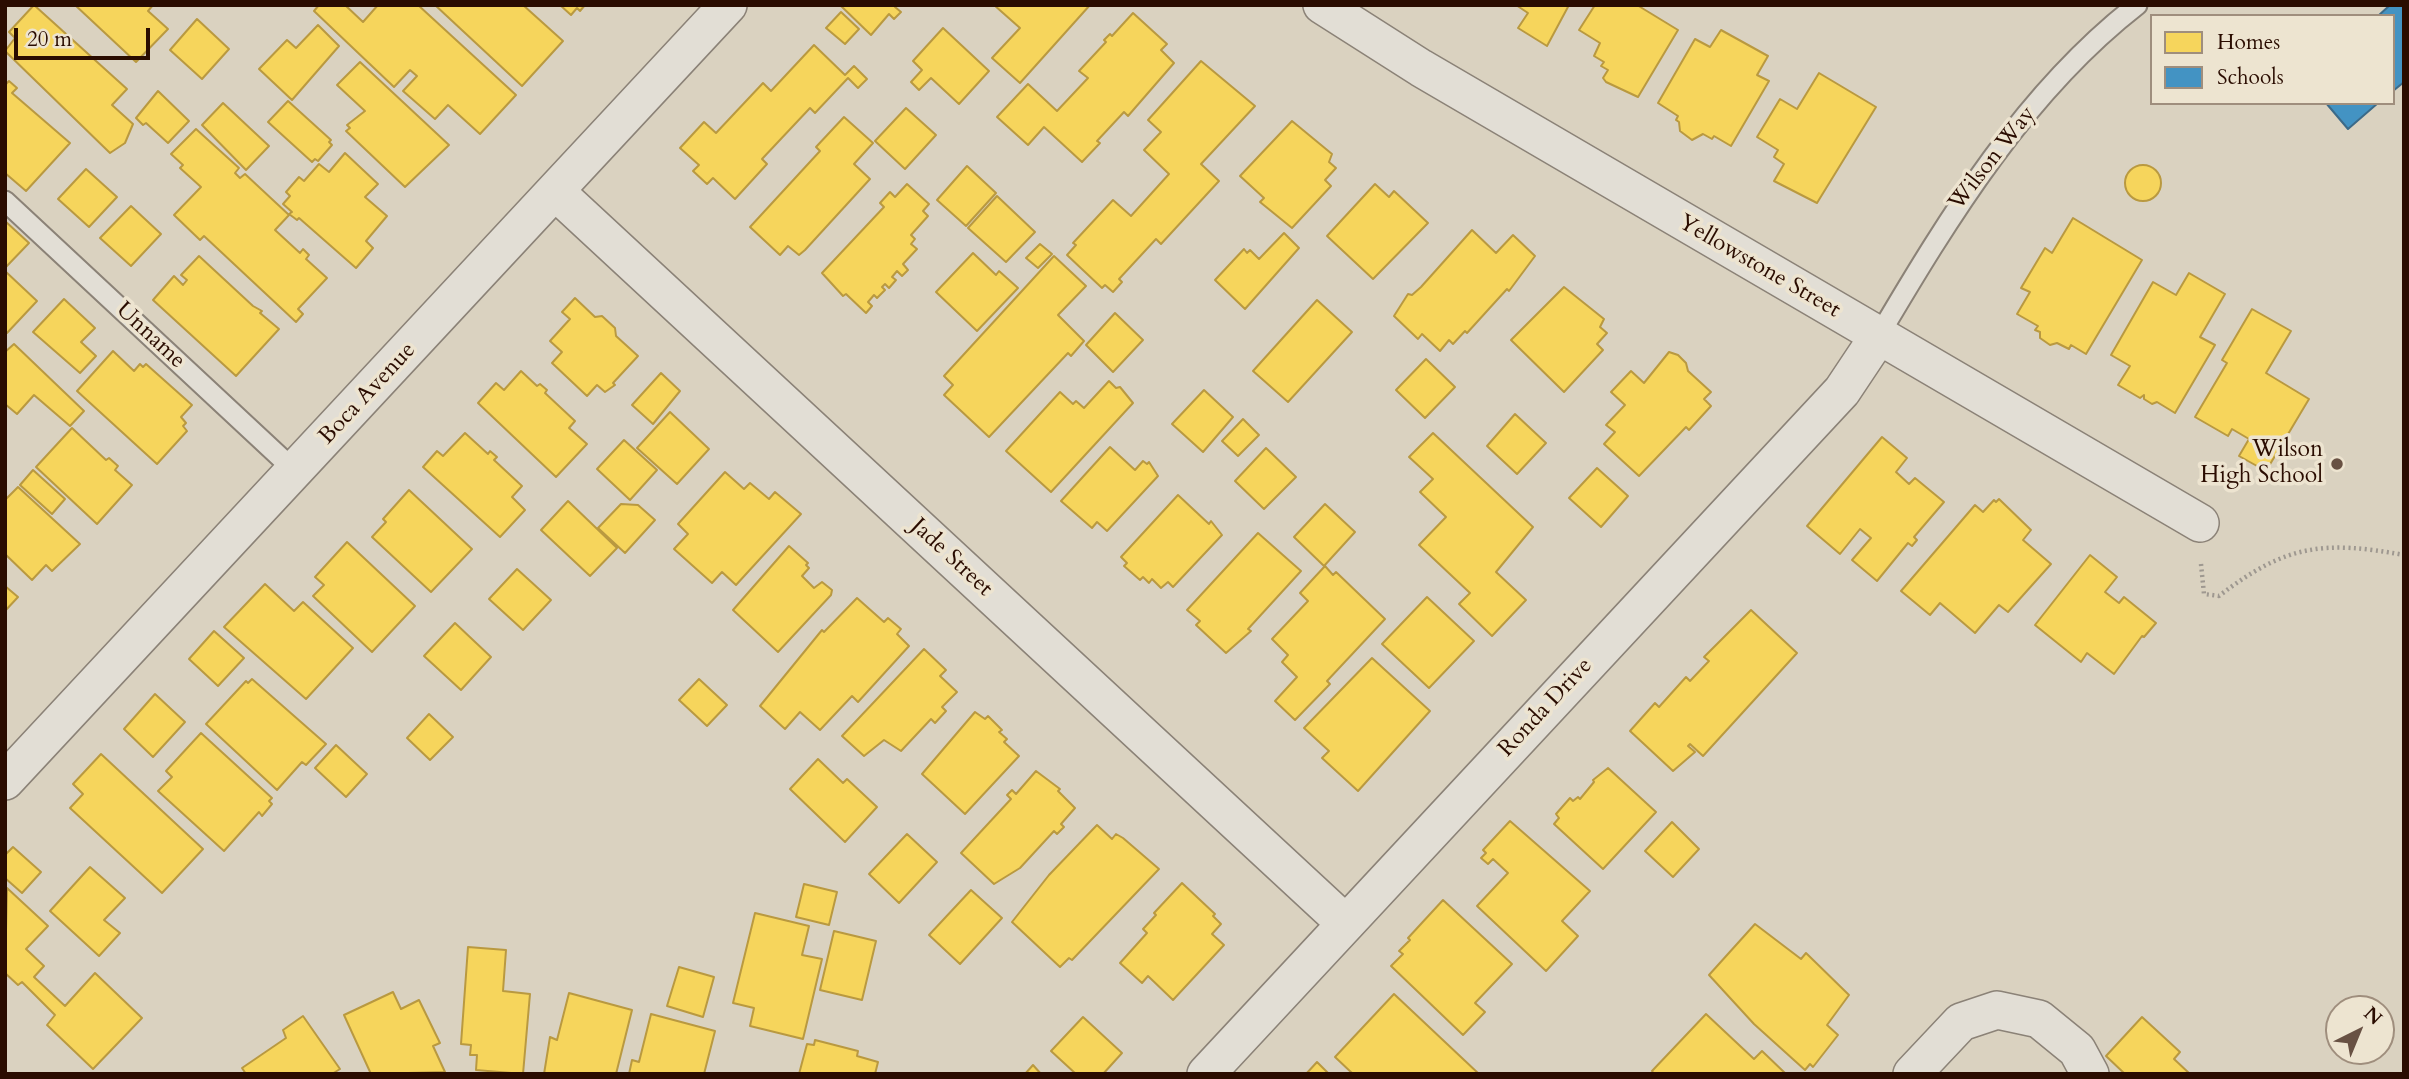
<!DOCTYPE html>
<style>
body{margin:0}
#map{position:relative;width:2409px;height:1079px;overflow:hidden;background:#dad2c0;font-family:Cardo,serif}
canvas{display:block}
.frame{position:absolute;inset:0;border:7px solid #2a0c00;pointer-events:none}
.legend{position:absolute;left:2150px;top:14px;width:245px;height:91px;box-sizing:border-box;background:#ede4d0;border:2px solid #9f8e7d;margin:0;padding:9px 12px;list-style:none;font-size:21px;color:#2a0c00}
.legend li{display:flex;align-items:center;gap:14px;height:35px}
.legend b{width:35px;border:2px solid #9f8e7d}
.north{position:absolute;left:2325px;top:995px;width:70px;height:70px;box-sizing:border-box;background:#ede4d0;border:2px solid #9f8e7d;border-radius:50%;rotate:43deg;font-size:19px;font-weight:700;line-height:28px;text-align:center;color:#2a0c00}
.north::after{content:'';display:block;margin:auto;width:24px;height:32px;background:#685143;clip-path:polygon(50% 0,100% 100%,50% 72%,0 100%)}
.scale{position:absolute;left:14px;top:28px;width:136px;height:32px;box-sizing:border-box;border:4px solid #2a0c00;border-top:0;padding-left:9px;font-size:21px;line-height:24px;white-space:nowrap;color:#2a0c00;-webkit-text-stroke:5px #ede4d0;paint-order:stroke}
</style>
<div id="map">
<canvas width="2409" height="1079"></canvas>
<div class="frame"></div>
<ul class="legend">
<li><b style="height:19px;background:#f6d55c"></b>Homes</li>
<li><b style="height:19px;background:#4393c3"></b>Schools</li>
</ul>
<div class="north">N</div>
<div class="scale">20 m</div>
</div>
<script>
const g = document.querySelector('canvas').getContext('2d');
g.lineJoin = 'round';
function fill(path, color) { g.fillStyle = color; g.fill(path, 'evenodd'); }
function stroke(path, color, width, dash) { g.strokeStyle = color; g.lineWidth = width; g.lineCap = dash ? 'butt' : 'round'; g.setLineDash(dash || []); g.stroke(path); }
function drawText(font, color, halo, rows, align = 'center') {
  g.font = font + ' Cardo,serif'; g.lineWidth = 7; g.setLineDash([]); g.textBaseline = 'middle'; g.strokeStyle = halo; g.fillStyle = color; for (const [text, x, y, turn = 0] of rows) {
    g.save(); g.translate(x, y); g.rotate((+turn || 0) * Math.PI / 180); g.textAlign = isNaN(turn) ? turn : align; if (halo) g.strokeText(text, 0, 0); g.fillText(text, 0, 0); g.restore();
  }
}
const homes = new Path2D(`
 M34,5l93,84 -15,16 21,19 -8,19 -15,10 -105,-102 10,-13 -6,-6z
 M75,5h78l-5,6 20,18 -32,33z
 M319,5h26l18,17 15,-17h40l98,90 -36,39 -32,-29 -13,14 -32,-28 14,-15 -7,-6 -16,17 -80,-76z
 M435,5h88l40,36 -41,45z
 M560,5h25l-5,6 -3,-3 -6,7z
 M840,5h57l-2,2 6,5 -7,7 -5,-5 -18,21z
 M994,5h96l-70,78 -28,-25 28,-30z
 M1516,5h53l-22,41 -29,-18 10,-15z
 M1595,5h42l41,25 -40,67 -32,-15 -3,-4 5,-8 -7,-4 3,-4 -10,-6 6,-13 -21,-13z
 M841,12l18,17 -14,15 -19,-16z
 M1133,13l34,31 -6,6 13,13 -46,53 -4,-4 -27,29 3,2 -18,19 -38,-35 -16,18 -31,-28 31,-33 29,27 31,-33 -9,-7 27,-29 -2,-2 6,-6 2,2z
 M197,19l32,30 -27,30 -32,-29z
 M318,25l21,21 -47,54 -33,-31 28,-29 9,8z
 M943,28l46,43 -30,33 -28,-26 -12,12 -8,-8 11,-12 -9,-9z
 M1721,30l47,26 -11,19 12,6 -38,65 -17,-10 -2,3 -9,-5 -11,6 -12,-9 -1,-9 -3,-2 2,-4 -20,-13 37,-64 15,8z
 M814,45l31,30 9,-9 13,13 -9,9 -10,-10 -33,35 -5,-5 -48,51 5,5 -32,35 -22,-21 -6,6 -14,-13 6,-6 -19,-17 24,-26 12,11 47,-50 8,8z
 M1201,61l54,45 -54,58 18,17 -58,63 -5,-5 -37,40 3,3 -9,10 -8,-7 -3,3 -35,-33 9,-10 -3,-2 40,-43 18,16 38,-42 -25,-24 17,-18 -13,-12z
 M360,62l89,83 -44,42 -59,-56 4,-3 -3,-3 18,-14 -28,-26z
 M1819,73l57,34 -59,96 -43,-22 10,-17 -10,-7 4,-7 -21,-13 23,-38 17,10z
 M9,81l8,7 -5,5 58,50 -44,48 -21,-18v-88z
 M158,91l31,30 -21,22 -22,-20 -3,2 -7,-7z
 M288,101l43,39 -2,2 3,3 -14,16 -3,-2 -3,3 -44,-40z
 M223,103l46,43 -23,24 -44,-45z
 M906,108l30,27 -31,34 -30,-28z
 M844,117l29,26 -19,21 16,15 -65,71 -6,5 -11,-9 -8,9 -30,-28 70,-76 -4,-4z
 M1292,121l40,33 -3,8 7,6 -11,12 6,6 -39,42 -32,-26 4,-4 -24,-22z
 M196,129l43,39 -4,5 5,5 5,-4 44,41 -14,15 25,23 3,-4 6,6 -3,4 21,19 -29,31 5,5 -7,8 -92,-86 -4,4 -26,-25 27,-28 -21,-19 3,-3 -12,-11z
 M345,153l33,31 -13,13 22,19 -21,25 7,7 -17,20 -57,-50 -2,2 -8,-6 3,-2 -9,-8 7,-8 -4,-4 13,-15 5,4 15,-17 10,8z
 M2125 183a18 18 0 1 1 36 0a18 18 0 1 1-36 0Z
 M967,166l29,27 -30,33 -29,-26z
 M86,169l31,28 -28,30 -31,-28z
 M907,184l22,20 -6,7 5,5 -17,19 4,4 -4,5 6,5 -14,15 5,6 -6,6 -5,-5 -5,6 4,3 -7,8 -4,-4 -3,3 3,3 -8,8 -3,-3 -6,7 4,4 -6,7 -20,-19 -3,2 -21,-23 62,-66 -4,-4 10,-11 5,5z
 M1375,184l14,13 5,-6 34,32 -55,56 -46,-43z
 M997,196l38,36 -29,30 -38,-34z
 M131,206l30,28 -30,32 -31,-28z
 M2073,218l69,42 -56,94 -15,-9 -2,4 -12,-6 -7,2 -10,-7v-6l-5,-2 3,-4 -21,-12 13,-22 -9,-4 24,-40 7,5z
 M5,221l24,22 -24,25z
 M1472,230l24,23 17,-18 22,21 -26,35 -2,-2 -40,44 -2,-2 -12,13 -4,-4 -9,11 -18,-17 -4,5 -24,-23 14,-22 4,1 9,-8z
 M1284,233l15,15 -54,61 -30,-29 29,-31 3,4 3,-3 9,9z
 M1040,244l12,10 -14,14 -12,-10z
 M973,253l23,22 3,-4 19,17 -41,43 -41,-39z
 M199,256l54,50 9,5 -2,2 19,16 -43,47 -83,-76 21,-24 9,9 4,-5 -6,-5z
 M1054,256l32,30 -28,29 26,26 -13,15 -3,-3 -79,84 -45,-42 9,-10 -9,-9z
 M5,271l32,30 -30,32 -2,-1z
 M2189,273l36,21 -25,43 15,8 -40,68 -18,-11 -5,2 -8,-5v-4l-4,3 -22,-13 12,-19 -19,-11 42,-73 23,13z
 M1564,287l40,32 -4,8 7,6 -10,11 6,6 -39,42 -53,-52z
 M575,298l20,19 7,-1 13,12 1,8 22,20 -25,27 2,2 -10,7 -8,-7 -10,11 -35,-33 10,-11 -12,-11 20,-22 -8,-7z
 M64,299l31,29 -14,14 15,14 -16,17 -47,-41z
 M1317,300l35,32 -64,70 -35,-31z
 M2252,309l39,22 -25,42 43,26 -43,72 -27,-15 10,-17 -17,-10 -4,7 -33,-19 32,-54 -5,-3z
 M1115,313l28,27 -30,32 -27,-27z
 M14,344l70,67 -14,15 -36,-31 -17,19 -12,-10v-52z
 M113,351l21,20 6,-7 3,3 3,-3 46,41 -11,12 5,6 -3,3 4,5 -30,33 -80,-73z
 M1669,352l9,3 8,8 2,8 23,21 -7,7 7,7 -22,24 -3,-3 -47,49 -35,-32 11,-12 -9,-7 19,-20 -14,-13 20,-21 13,12z
 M1426,359l29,28 -30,31 -29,-28z
 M521,371l16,15 3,-2 7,6 -2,3 30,28 -6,7 18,16 -31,33 -78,-74 18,-20 8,7z
 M661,373l19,18 -27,33 -21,-19z
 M1109,381l7,7 4,-1 13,16 -82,89 -45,-41 54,-59 13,12 3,-3 8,7z
 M1204,390l29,27 -30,35 -31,-28z
 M670,412l39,37 -32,35 -40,-36z
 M1515,414l31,29 -29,31 -30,-28z
 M1243,419l16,16 -21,21 -16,-15z
 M72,428l34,32 3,-2 9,8 -3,4 17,15 -35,39 -61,-57z
 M465,433l23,21 2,-3 7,6 -3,3 28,26 -10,11 13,13 -25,27 -77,-70 14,-16 6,5z
 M1433,433l100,94 -37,45 30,28 -34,36 -33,-32 11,-11 -51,-48 27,-28 -26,-25 13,-13 -24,-22z
 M1882,437l25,21 -11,14 13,12 6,-6 29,24 -30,35 3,3 -5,6 -4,-3 -31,38 -25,-21 19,-22 -11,-9 -20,25 -33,-28z
 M624,440l33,30 -27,30 -33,-31z
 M1110,447l25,23 8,-9 4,3 2,-2 9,14 -51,55 -10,-9 -5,6 -31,-27z
 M1266,448l30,29 -32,32 -29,-28z
 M1597,468l31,28 -27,31 -32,-29z
 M33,470l32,29 -13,15 -32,-29z
 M725,472l19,17 6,-6 19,16 6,-7 26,22 -65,71 -14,-13 -10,11 -38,-34 14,-15 -10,-10z
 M18,487l62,57 -28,27 -6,-6 -14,15 -27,-26v-54z
 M409,490l63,59 -41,43 -59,-55 14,-15 -3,-3z
 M1178,495l31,29 2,-3 11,14 -49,52 -5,-5 -7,6 -9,-9 -3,4 -6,-6 -3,3 -16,-14 3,-3 -6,-6z
 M1999,499l32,31 -8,10 28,24 -43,48 -9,-7 -24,28 -35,-30 -10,12 -29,-24 74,-86 8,7 11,-12 2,2z
 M568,501l49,47 -27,28 -49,-46z
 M621,504l17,1 17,15 -30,33 -27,-25z
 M1325,504l30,28 -31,34 -30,-29z
 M1258,533l43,38 -53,58 3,2 -25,22 -30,-28 4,-4 -13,-11z
 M347,542l68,64 -43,46 -59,-56 11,-11 -9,-8z
 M789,546l19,17 -2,2 3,3 -7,8 12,12 8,-6 10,8 -1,5 -53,57 -45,-42z
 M2090,555l27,22 -12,15 14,11 5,-6 32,26 -12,14 -2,-1 -28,38 -27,-21 -6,9 -46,-37z
 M1325,566l8,9 3,-3 49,47 -58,62 3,3 -35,36 -20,-19 22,-24 -15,-15 6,-7 -16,-16 36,-38 -8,-8z
 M517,569l34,31 -28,30 -34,-31z
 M265,584l29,27 9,-9 50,46 -47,51 -82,-72z
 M5,586l13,11 -13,14z
 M1427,597l47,44 -45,47 -47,-44z
 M857,598l27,24 4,-4 13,11 -4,5 12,12 -51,56 -6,-6 -32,34 -20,-18 -15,17 -25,-23 62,-76 2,2z
 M1751,610l46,43 -94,103 -13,-12 -2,2 7,6 -22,19 -43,-40 25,-28 4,4 27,-30 4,4 19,-20 -5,-4z
 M455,623l36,34 -30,33 -37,-34z
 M214,631l30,27 -26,28 -29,-27z
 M924,649l22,21 -6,6 17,16 -15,15 4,4 -11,12 -4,-4 -30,32 -17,-11 -20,16 -22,-20z
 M1372,658l58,53 -72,80 -36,-33 7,-7 -25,-23z
 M252,679l74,65 -20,21 -4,-3 -25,28 -71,-66 40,-43 2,2z
 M699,679l28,26 -20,21 -28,-26z
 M155,694l30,28 -32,35 -29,-28z
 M975,712l10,7 3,-3 14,14 -3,2 8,7 -3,3 15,14 -54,58 -43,-40z
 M429,714l24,23 -23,23 -23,-22z
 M201,733l71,65 -3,3 3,3 -10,12 -3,-4 -35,39 -66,-60 14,-14 -6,-6z
 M336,745l31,29 -21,23 -31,-29z
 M101,754l102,95 -41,44 -92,-85 13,-14 -10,-10z
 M818,759l25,24 4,-4 30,28 -32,35 -55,-53z
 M1608,768l48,44 -53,57 -49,-45 5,-6 -3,-4 14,-16 3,3 5,-4 2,2 14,-17 -1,-2z
 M1036,771l24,18 -2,2 17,17 -14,16 3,3 -7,7 -3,-3 -34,37 -26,16 -33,-31 50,-54 -4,-4 5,-5 4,4z
 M1510,821l80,70 -28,30 16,15 -32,35 -69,-65 31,-33 -15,-14 -5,5 -7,-6 5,-5 -3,-3z
 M1672,822l27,27 -26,28 -28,-26z
 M1097,825l15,14 4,-5 7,4 36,31 -87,91 -3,-2 -9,9 -48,-45 37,-47z
 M907,834l30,28 -38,41 -30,-29z
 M13,847l28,25 -19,21 -17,-15v-23z
 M90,867l35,31 -21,22 16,13 -21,23 -49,-45z
 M1182,883l33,31 -2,2 8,8 -9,10 12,11 -51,55 -25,-24 -6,7 -22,-20 27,-30 -4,-4 13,-14 -2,-2z
 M804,884l33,8 -8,33 -33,-8z
 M7,888l41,38 -22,23 18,17 -10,11 31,29 30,-33 47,45 -49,51 -46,-44 8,-10 -33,-33 -4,3 -13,-12z
 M971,890l31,28 -42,46 -31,-29z
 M1443,900l69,64 -37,39 10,9 -22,23 -72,-69 12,-12 -4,-3 11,-11 -2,-2z
 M755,913l54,13 -7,29 20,4 -19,80 -53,-13 4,-18 -21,-5z
 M1755,924l46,35 5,-6 43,42 -22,30 11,10 -25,32 -3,-3 -5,6 -51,-46 -45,-49z
 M834,931l42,10 -14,59 -42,-10z
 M468,947l38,3 -3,41 27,3 -7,80 -47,-4 1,-15h-7l1,-10 -10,-1z
 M679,967l35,10 -11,40 -36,-11z
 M393,992l8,17 18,-9 21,43 -7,3 12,26 -74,2 -27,-59z
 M569,993l63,17 -16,64h-72l6,-37 7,3z
 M1394,994l85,80h-126l-18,-17z
 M651,1014l64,17 -11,43h-75l3,-14 7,2z
 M1706,1014l48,45 8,-8 24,23h-132l-2,-3z
 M303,1016l37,53 -8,5h-86l-4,-6 44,-30 -3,-8z
 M1083,1017l39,36 -19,21h-27l-25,-23z
 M2142,1017l38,35 -6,7 16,15h-65l-19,-18z
 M815,1040l43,11 -1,5 21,6 -3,12h-76l8,-30 7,1z
 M1317,1062l12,12h-23z
 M1033,1065l8,9h-16z`);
fill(homes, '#f6d55c');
stroke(homes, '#b99940', 2);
const schools = new Path2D(`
 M2390,5h14v77l-11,9v-75h-15z
 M2326,103h52l-30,26z`);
fill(schools, '#4393c3');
stroke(schools, '#3c6a88', 2);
const service = new Path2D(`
 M5,201l290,270
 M1878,337c71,-120 147,-245 259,-332`);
const minor = new Path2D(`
 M1322,5l99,63 779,455
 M556,192l789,731
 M5,781l723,-776
 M1206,1074l636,-683 36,-54
 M1912,1074l49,-52 36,-12 42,9 38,31 13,24`);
stroke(service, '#8b8277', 23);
stroke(minor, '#8b8277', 40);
stroke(new Path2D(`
 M2201,564l3,30 15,2c66,-51 104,-56 185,-41`), '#9e9890', 4.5, [2, 3.5]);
stroke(service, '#e2ded5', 19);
stroke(minor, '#e2ded5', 37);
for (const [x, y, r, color] of [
 [2337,464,7,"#685143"]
]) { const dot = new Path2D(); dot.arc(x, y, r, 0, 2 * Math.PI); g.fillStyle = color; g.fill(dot); stroke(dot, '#ede4d0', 2.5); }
drawText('23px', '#2a0c00', '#ede4d0', [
 ["Wilson Way",1993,159,-52],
 ["Yellowstone Street",1759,267,30],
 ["Unname",150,336,43],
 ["Boca Avenue",368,394,-47],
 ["Jade Street",951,558,43],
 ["Ronda Drive",1546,708,-47]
]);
drawText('23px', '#2a0c00', '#ede4d0', [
 ["Wilson",2323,451],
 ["High School",2323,477]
], 'right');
</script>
